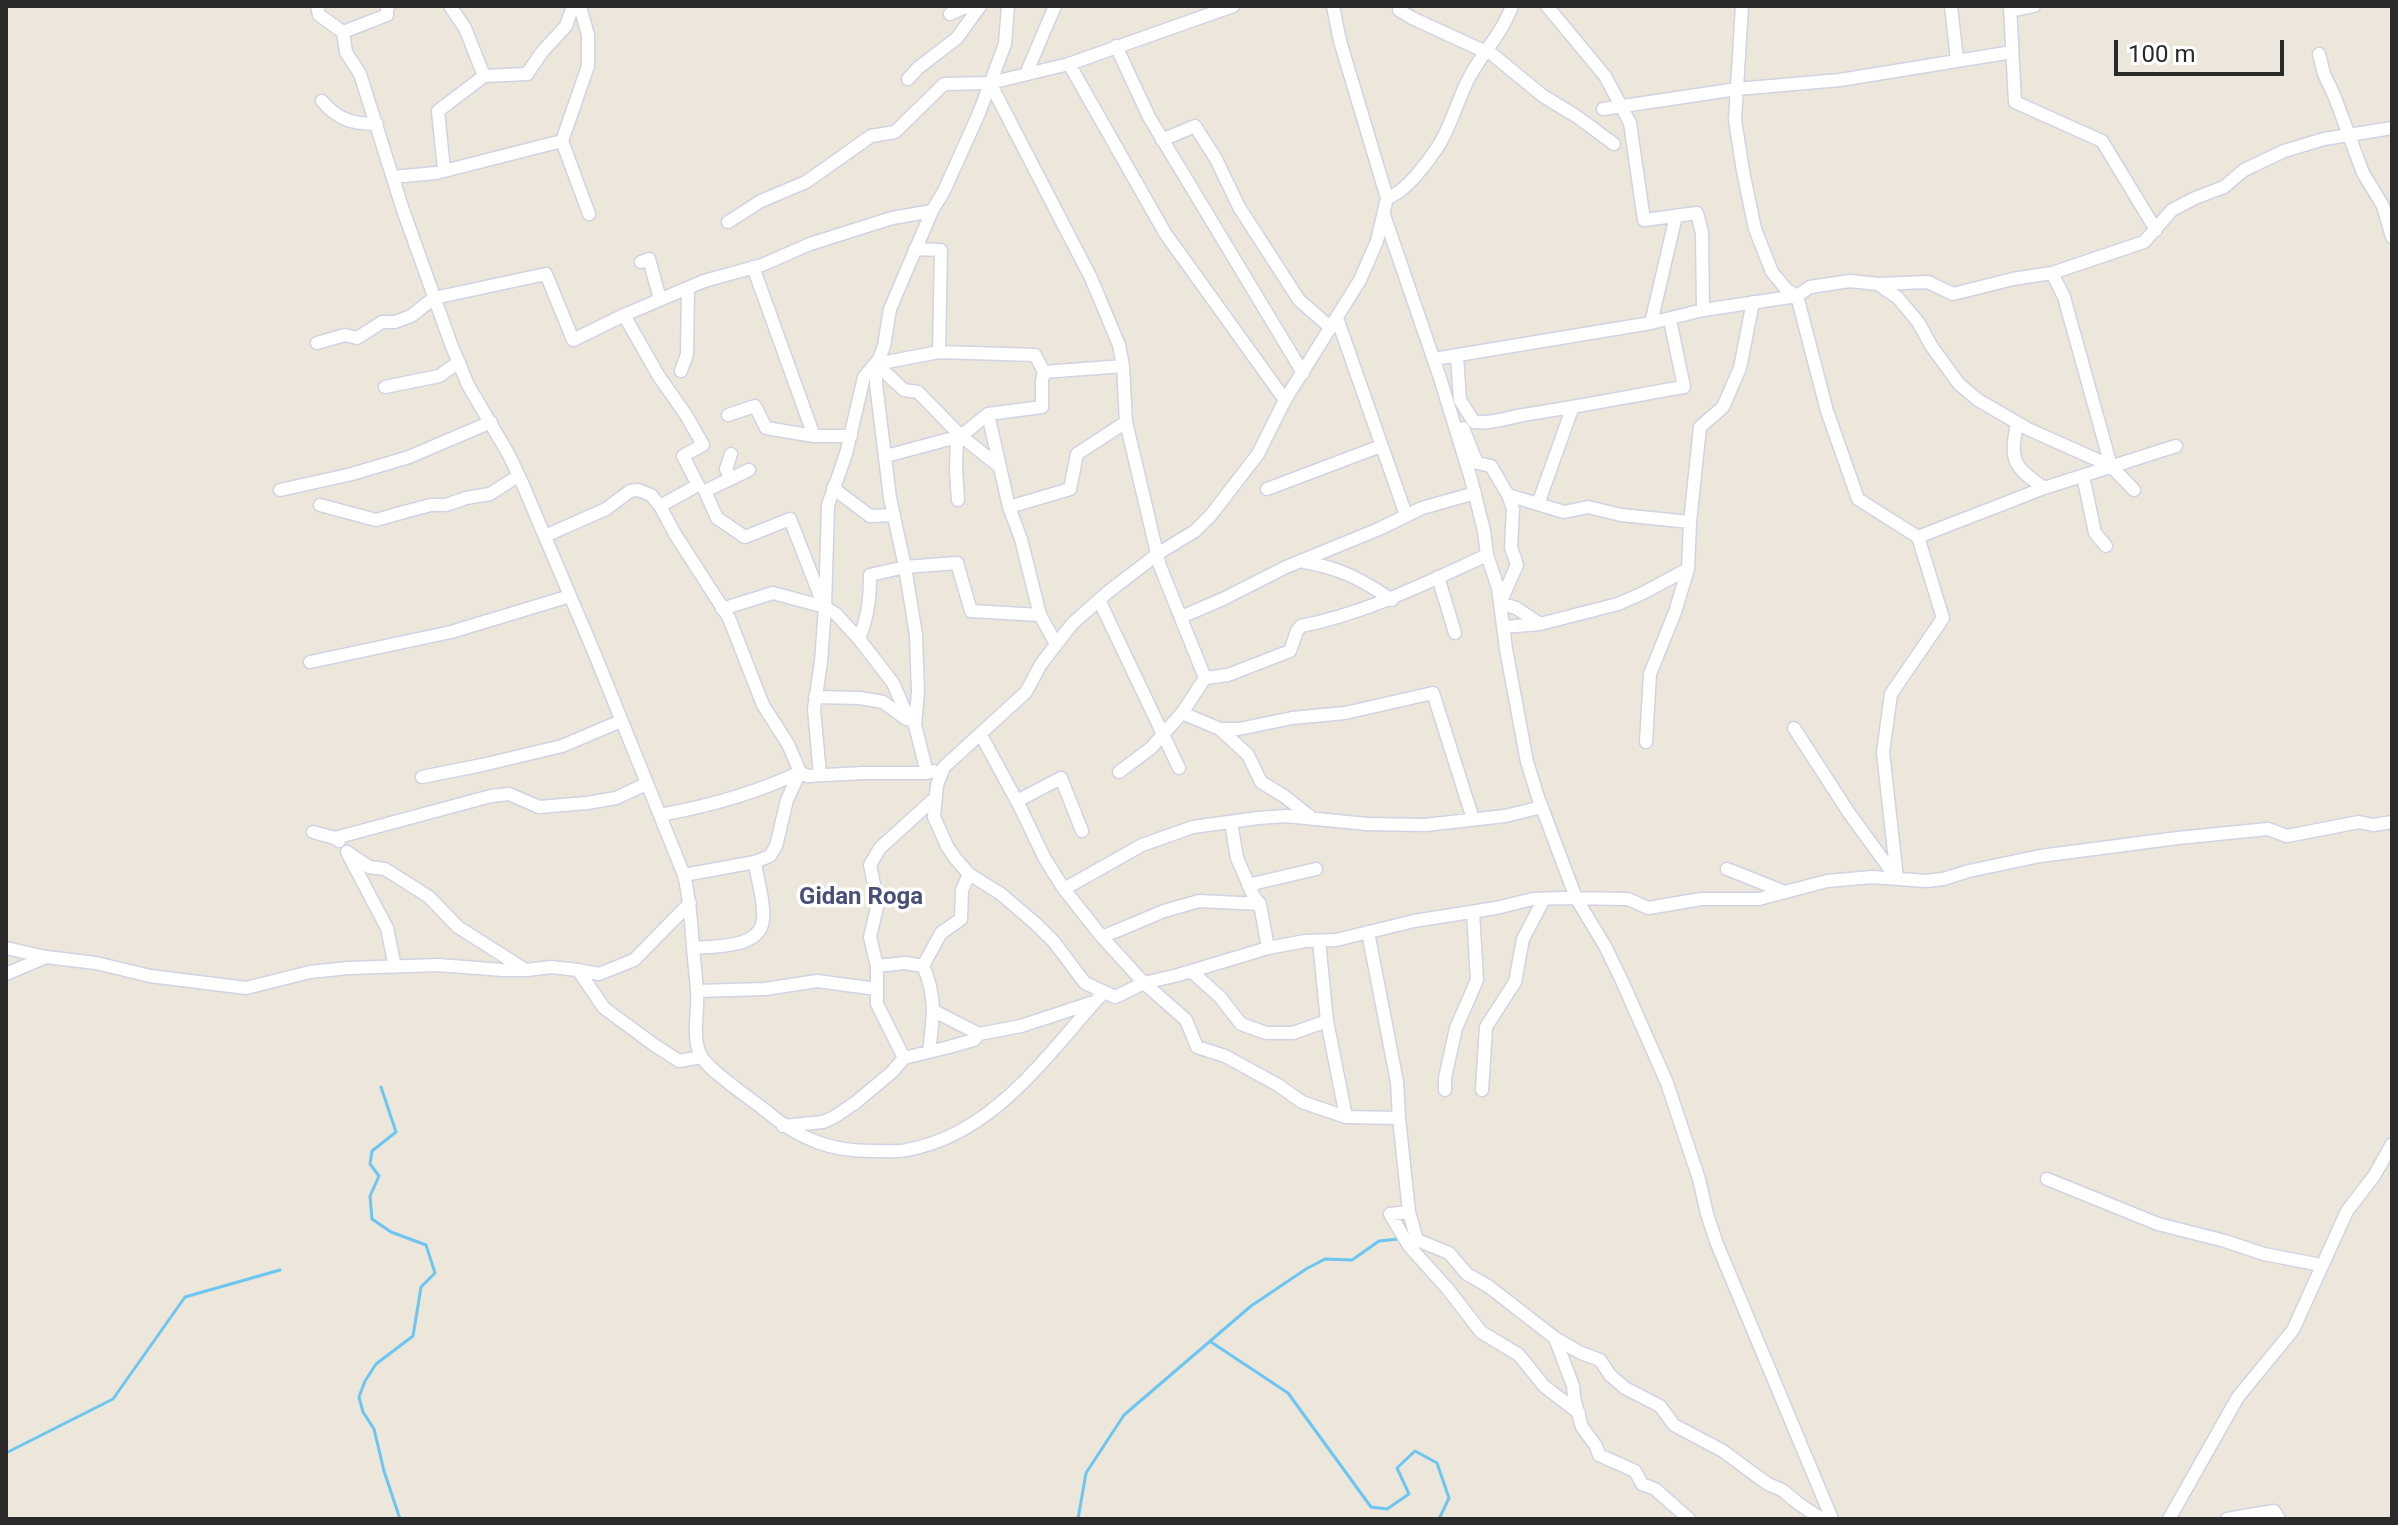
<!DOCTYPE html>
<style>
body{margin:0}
#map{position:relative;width:2398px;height:1525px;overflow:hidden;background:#ece6db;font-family:Roboto,sans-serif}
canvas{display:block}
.frame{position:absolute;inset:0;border:8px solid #2a2a2a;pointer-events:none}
.scale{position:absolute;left:2114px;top:40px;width:170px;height:36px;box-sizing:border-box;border:4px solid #2a2a2a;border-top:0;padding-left:10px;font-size:24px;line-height:28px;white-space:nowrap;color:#2a2a2a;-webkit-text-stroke:6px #fff;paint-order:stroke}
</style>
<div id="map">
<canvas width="2398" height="1525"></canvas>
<div class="frame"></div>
<div class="scale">100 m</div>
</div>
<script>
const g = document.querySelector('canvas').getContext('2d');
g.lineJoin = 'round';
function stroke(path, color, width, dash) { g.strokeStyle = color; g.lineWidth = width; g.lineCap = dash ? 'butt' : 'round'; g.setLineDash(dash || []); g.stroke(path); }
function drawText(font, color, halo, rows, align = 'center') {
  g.font = font + ' Roboto,sans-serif'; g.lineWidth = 7; g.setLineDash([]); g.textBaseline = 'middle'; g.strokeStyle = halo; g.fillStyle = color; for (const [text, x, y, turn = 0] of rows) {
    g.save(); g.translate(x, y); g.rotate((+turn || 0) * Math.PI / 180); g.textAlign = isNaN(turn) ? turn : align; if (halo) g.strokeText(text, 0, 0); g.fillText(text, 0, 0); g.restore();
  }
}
stroke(new Path2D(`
 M381,1087l15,45 -24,19 -2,13 9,12 -9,20 2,23 19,13 35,13 9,28 -14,14 -8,49 -37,28 -11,17 -6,16 4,15 11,17 10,42 16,48
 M1211,1342l77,51 83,114 16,2 22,-15 -12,-26 18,-17 22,12 12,35 -10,21
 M6,1453l107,-54 72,-102 95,-27
 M1078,1519l8,-46 38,-58 127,-109 55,-37 19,-10 27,1 27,-19 20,-2`), '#6cc6f1', 3);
const street = new Path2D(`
 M317,6l2,9 24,17 3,20 14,22 43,136 48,134 17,41 41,70 14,30 73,172 88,218c6,24 7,47 9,72 1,14 3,29 4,43 2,20 -6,48 4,66 9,16 49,42 65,55 34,29 66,41 111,40 10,0 21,1 30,-1 88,-16 140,-96 196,-157
 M1333,6l7,35 47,157 -10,43 -17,39 -75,120 -27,54 -47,61 -16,16 -36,22 -51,39 -36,32 -31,40 -15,28 -82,75 -7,18 -3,32 13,29 8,12 14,16 32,20 35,30 18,18 31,41 30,14 29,-14 34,-8 90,-27 37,-7 31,-1 78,-19 82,-13 37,-9 29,-1 66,1 20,9 53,-9h58l68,-18 45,-4 54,4 17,-2 26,-8 71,-15 138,-18 90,-9 19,7 72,-14 14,3 19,-3
 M1742,6l-7,114 8,51 12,58 17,43 15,18 10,6 13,-9 40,-6 28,3 50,-2 25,12 60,-15 39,-6 92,-31 28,-32 23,-12 29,-11 20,-17 40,-19 40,-12 68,-11
 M1951,6l6,54
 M2010,6l5,96 87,39 54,89
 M1399,10l13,8 74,34
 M2010,11l24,-5
 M950,14l13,-6 12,-2
 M343,32l44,-17v-9h2
 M1116,46l33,71 154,256
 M1487,50l56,46 33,20 38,28
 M2319,54l5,20 10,21 29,78 20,33 9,31
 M1069,64l96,169 120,167
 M1026,74l29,-68
 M484,76l43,-2 15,-22 24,-26 7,-20
 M908,79l10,-11 39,-30 23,-32
 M990,83l101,195 28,67 4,21 3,56 34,144 45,112
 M322,101c16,19 31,23 55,23
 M1603,109l134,-20 103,-9 172,-28
 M1162,140l33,-14 21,33 23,48 60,93 32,28
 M562,141l26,-75v-31l-8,-29
 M444,170l-6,-59 46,-35 -19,-48 -15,-22
 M393,177l43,-4 126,-32 27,73
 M1387,198c18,-5 42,-37 52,-53 13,-21 19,-47 31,-69 13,-24 33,-44 42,-70
 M1384,215l56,163 31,101 13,52 3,24 11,33 8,61 21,113 11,35 38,101 29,48 17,35 45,102 32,96 8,35 10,30 115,275
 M728,222l33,-21 45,-19 65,-46 24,-4 49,-48 46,-1 79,-19 164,-58
 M915,249l26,1 -2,102
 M641,262l8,-3 11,40
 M753,267l61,169
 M2052,273l12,24 47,169
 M1878,284l20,14 20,24 14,25 27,37 19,16 50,29 83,37 23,24
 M1703,310l94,-14 30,115 31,88 60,38 25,81 -52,76 -8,58 14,126
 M624,315l34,60 28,40 17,30 -20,11 15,29 -38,21
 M1337,318l69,197
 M1651,323l25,-107
 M317,343l28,-8 12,3 25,-16h13l16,-6 23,-18 112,-24 27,66 51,-25 80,-34 58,-16 48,-21 82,-26 40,-7
 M1457,356l3,44 14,22c17,2 32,-4 49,-7 54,-8 107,-19 161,-28l-14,-67
 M1434,359l217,-36 52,-13 -1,-77 -5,-20 -53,7 -14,-97 -25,-47 -58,-70
 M876,364v20l14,114 15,69 11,68 2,57 -3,33 12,48
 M876,364l63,-12 96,3 9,17
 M876,364l28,26 14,2 43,44 39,31
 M681,371l6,-17 1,-66
 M385,387l54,-11 20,-14
 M988,414l21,93 12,32 19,76 16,29
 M728,415l27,-9 11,22 48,8h37
 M2017,423c-7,38 -5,42 27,65
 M1463,428l14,35 14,3 17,29 5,14 -2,38 6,18 -17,38 16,5 24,16
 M957,437l-1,33 2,30
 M731,454l-5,15 5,10
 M886,456l75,-20 27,-22 54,-7v-26l2,-9 79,-6
 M749,470l-44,21 12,27 28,19 45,-18 32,82
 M2083,476l12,57 11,13
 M833,488l37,28 24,-1
 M1267,489l114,-43
 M280,490l72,-16 57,-17 82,-35
 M1508,495l56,17 24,-5 33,8 69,7
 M1538,504l34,-95
 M320,505l56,15 28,-8 27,-7h15l20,-7 24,-4 28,-18
 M1009,507l61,-18 7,-35 49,-32
 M545,536l61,-27 24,-18 8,-1 13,5 9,11 15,28 54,84 34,87 25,39 12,28 -13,28 -11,46 -6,10 -15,6c2,19 10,39 8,57 -2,30 -49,27 -70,29
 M1918,537l126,-49 132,-42
 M1304,562c36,6 57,17 88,38
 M1438,577l17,56
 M1099,600l80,168
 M722,609l51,-16 52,14 11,7 23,25 34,44 13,30 9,12
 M1181,617l42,-18 63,-32 93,-38 43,-21 53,-15
 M1503,627l37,-3 78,-20 25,-11 45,-24
 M859,639c9,-22 11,-41 11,-64l35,-8 52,-4 14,48 69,4
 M310,662l141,-30 119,-36
 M815,697l45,1 23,4 23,17
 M1182,713l38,16h19l53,-11 53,-5 88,-20 40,126
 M1794,728l55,85 46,63
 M1220,729l28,26 13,27 23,14 29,23
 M981,735l39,72 25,52 19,30 38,48 42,46 42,37 11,27 28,9 53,29 24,17 44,15 53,1 10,94
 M1646,742l4,-68 25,-62 13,-43 2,-47 10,-95 23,-20 17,-39 13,-66
 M1119,772l32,-24 31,-35 23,-35 23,-3 62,-24 7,-20 4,-5c66,-13 125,-43 186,-71
 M820,775l-6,-66 7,-47 4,-55 3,-102 18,-51 18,-77 15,-18 5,-13 6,-37 42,-98 12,-20 35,-78 26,-69 3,-38
 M422,777l60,-12 80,-19 59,-25
 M1017,801l44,-23 21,53
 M660,815c49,-9 95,-21 140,-43l7,4 56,-3h64l7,-2
 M1231,822l6,36 17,39 6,7 8,44
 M313,832l22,6 4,3
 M335,838l156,-42 18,-2 30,13 48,-4 29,-5 30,-14
 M347,852l22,15 16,2 44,28 29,30 66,42
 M349,856l38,72 8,39
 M1727,869l58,23
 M684,875l71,-13
 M1248,885l68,-16
 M1064,889l78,-44 51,-18 65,-9 28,-2 81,8 58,1 80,-9 37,-9
 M1368,932l29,150 2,36
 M1102,937l62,-26 35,-10 61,3
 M6,948l40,9
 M877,966l28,-3 18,3
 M578,970l21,4 35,-14 56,-57
 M1191,971l29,26 21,27 25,9h27l34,-12 -8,-80
 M6,974l40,-17 50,6 54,13 96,12 64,-16 38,-4 90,-3 65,5h24l24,-3 27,3 26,38 49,36 26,17 22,-4
 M697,991l68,-2 52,-8 60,8
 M934,1011l45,23
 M1327,1021l19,96
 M929,1052c4,-33 8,-55 -6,-86l18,-33 20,-14 1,-29 7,-16
 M904,1058l-27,-54v-38l-7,-29 8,-34 -8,-38 10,-17 55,-50
 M1445,1090v-12l11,-50 21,-48 -4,-68
 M1482,1090l4,-63 29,-45 8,-43 21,-40
 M783,1126l40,-4 11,-5 21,-14 37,-31 12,-14 45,-11 25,-7 5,-6 42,-8 70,-23
 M2047,1179l111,45 67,17 39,13 57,11
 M1555,1338l18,48 1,12 8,29 14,19 3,9 36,16 7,13 13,5 34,30
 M1579,1413l-35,-27 -25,-31 -38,-23 -34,-44 -38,-42 -19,-32 19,-2 8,28 32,13 18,21 21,12 67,52 26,15 19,7 10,15 15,13 35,18 14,19 49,26 31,23 14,10 14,6 17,14 23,15
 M2169,1519l69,-122 55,-67 54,-119 27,-35 18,-32
 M2227,1519l47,-8 5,8`);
stroke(street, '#d0d3e3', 15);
stroke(street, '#fff', 12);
drawText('bold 24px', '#494f7b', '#fff', [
 ["Gidan Roga",861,898]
]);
</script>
